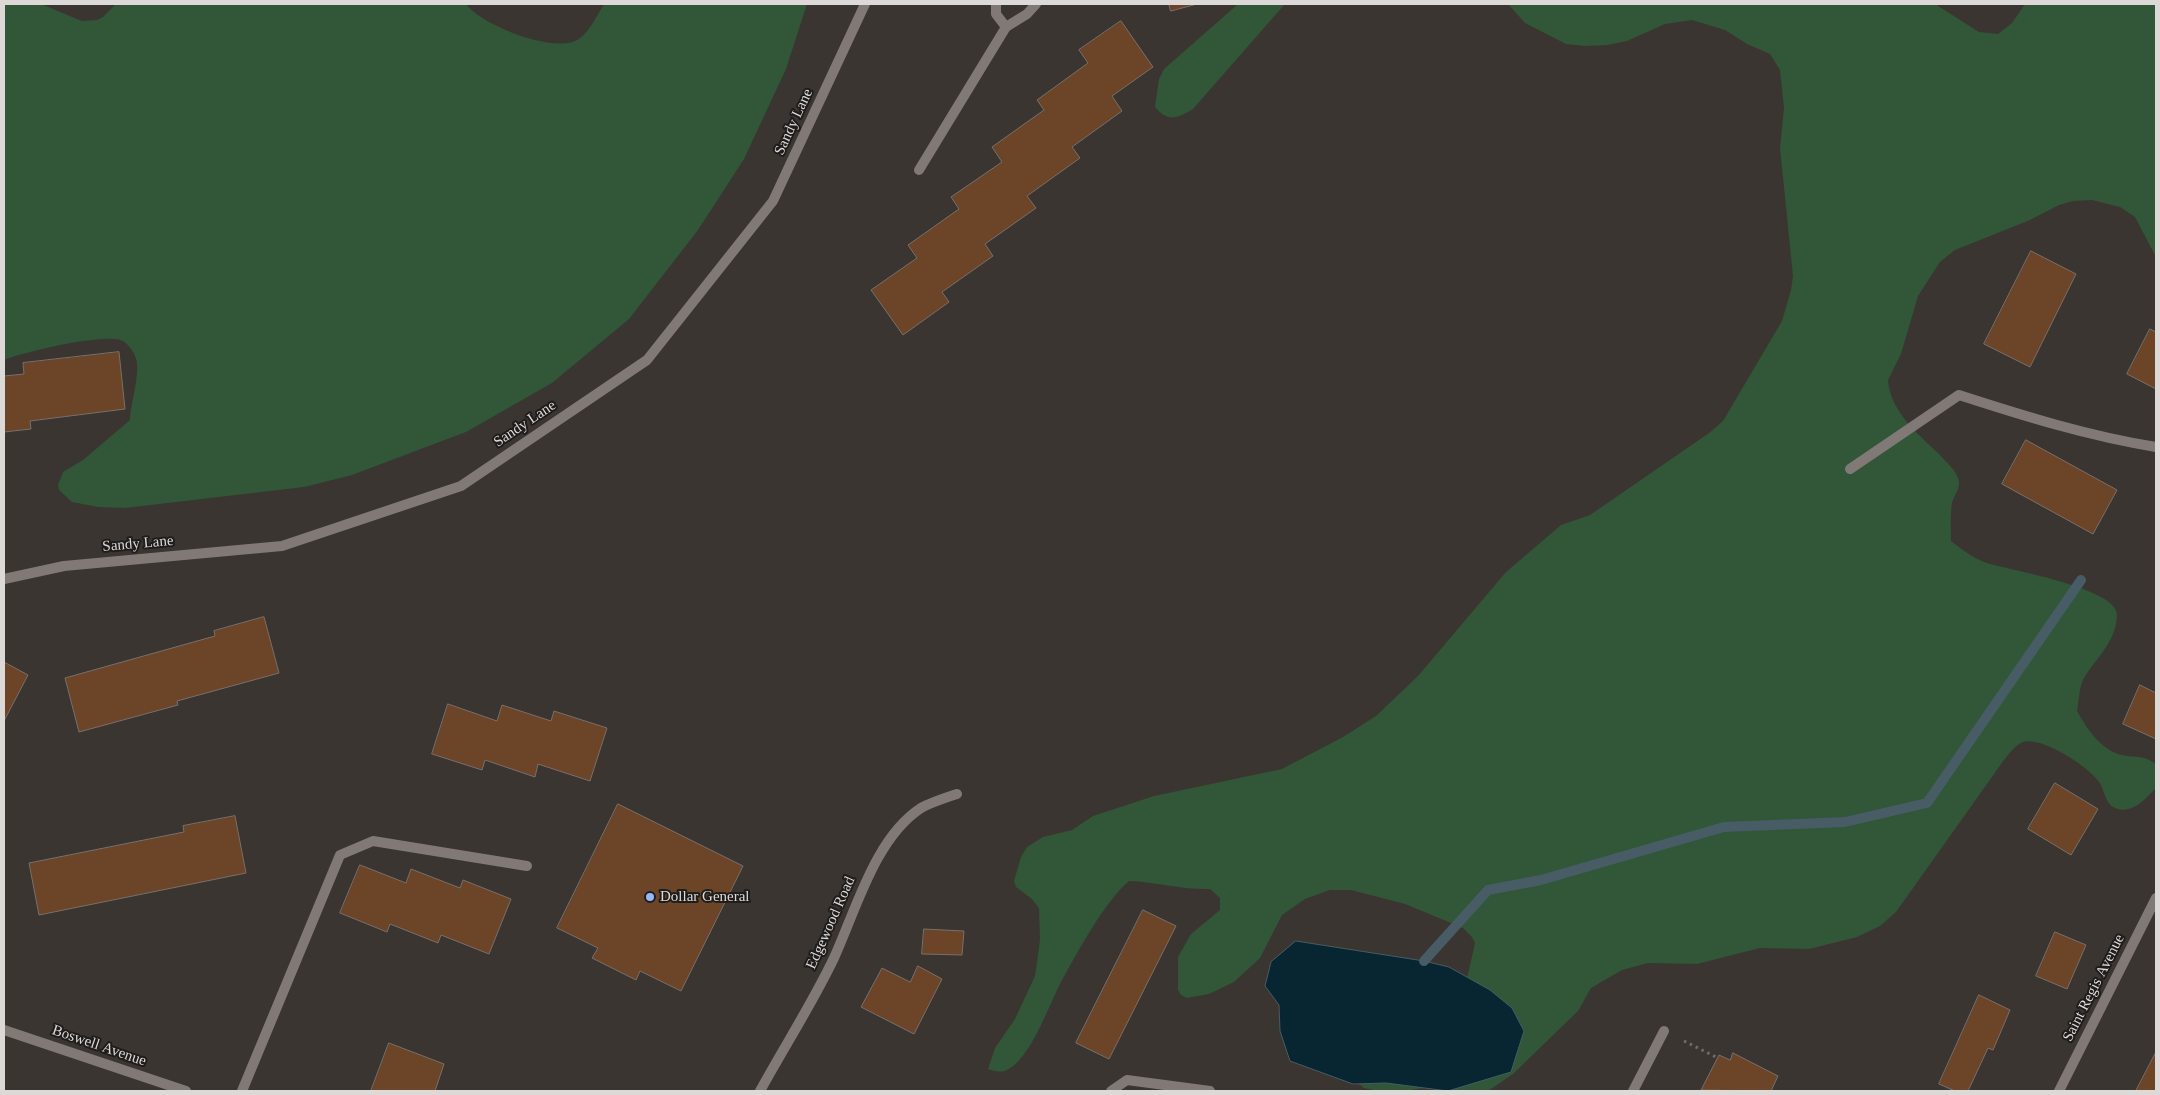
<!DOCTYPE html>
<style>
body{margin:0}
#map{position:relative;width:2160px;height:1095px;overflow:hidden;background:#3a3531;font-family:Georgia,serif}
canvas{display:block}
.frame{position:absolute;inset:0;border:5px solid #ddd9d7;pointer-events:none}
</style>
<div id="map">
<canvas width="2160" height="1095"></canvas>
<div class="frame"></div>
</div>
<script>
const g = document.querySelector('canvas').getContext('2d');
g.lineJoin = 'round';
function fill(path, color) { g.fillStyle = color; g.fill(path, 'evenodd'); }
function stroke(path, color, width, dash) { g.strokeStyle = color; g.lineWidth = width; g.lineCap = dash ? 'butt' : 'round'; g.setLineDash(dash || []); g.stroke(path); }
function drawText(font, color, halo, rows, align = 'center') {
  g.font = font + ' Georgia,serif'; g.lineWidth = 4; g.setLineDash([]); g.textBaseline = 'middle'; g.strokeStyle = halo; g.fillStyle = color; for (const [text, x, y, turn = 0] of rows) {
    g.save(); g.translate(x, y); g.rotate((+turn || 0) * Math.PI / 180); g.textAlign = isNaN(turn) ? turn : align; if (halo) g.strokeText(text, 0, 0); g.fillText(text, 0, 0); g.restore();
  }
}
fill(new Path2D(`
 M4,4h37l41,17 15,-1 6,-3 13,-13h350c15,21 90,51 113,35 11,-8 18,-24 25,-35h203l-21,65 -42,90 -46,71 -69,89 -77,64 -86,49 -114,43 -48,12 -179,21 -27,-1 -26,-5 -13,-12 -1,-5 5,-13 20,-12 47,-40c0,-17 12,-49 5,-64 -1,-4 -8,-13 -12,-15 -16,-9 -100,11 -119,19z
 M1238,4h47l-92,105c-15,9 -25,14 -38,-2l4,-28 5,-10z
 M1508,4h427l44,28 19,2 14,-11 13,-19h131v253l-21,-40 -15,-10 -28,-7 -19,1 -14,4 -29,15 -75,30 -15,12 -22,34 -17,58 -13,26c2,31 30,54 51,74 6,7 16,15 19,24 4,9 -4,17 -6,25 -2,13 -1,25 -1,38 10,8 24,18 36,22 22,7 131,25 130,52 -1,27 -20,42 -33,63 -5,8 -5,24 -7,33 10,18 24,39 45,44 14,3 22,0 34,9v24c-10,10 -22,25 -38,21 -14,-4 -12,-17 -19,-27 -10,-15 -57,-46 -76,-40 -8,3 -14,12 -19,18l-108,152 -16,14 -23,11 -48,12 -49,-1 -63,16 -49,-1 -26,7 -31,18 -13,23 -65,63 -25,17h-36l-16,-5 -31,5h-27l-14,-3 -9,-7 111,-98 9,-40 -3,-6 -9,-9 -58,-24 -54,-14h-21l-25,9 -23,16 -22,43 -26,24 -25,12 -22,4 -6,-3 -3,-5v-33l13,-23 29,-24v-12l-10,-9c-29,1 -52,-7 -81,-8 -24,20 -54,75 -70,105 -11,22 -29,73 -52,84 -6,3 -13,1 -19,-1l7,-21 20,-29 20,-43 5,-36 -1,-32 -7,-9 -16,-12 -2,-6 7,-24 6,-10 16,-10 29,-7 21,-14 61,-20 128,-27 61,-32 33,-21 42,-40 88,-104 55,-47 29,-10 119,-82 14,-12 59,-100 9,-31 2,-14 -13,-128 4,-40 -4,-38 -10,-16 -23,-10 -22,-14 -33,-10 -27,4 -38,17 -20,4 -22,1 -19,-2 -41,-21z`), '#315638');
const water = new Path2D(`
 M1296,941l128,20 25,6 41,23 22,18 12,23 -13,41 -63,19 -62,-8 -33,1 -63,-23 -10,-30 -1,-26 -14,-19 6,-24z`);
fill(water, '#072632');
stroke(water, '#475c64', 1);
stroke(new Path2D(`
 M1424,961l64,-71 53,-10 183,-53 121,-5 82,-19 154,-223`), '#475c64', 10);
const building = new Path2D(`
 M1169,4h28l-26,7z
 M1121,21l32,46 -41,29 10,15 -50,36 8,11 -53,38 9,12 -51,36 8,12 -51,36 7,10 -46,33 -32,-45 46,-32 -9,-13 51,-36 -8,-12 51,-35 -10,-15 52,-37 -7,-10 51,-37 -9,-13z
 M2031,251l45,23 -46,93 -46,-23z
 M2150,329l6,3v57l-29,-15z
 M119,352l6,57 -95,12 1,8 -27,3v-56l20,-2 -1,-11z
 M2026,440l91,50 -24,44 -91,-50z
 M264,617l15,56 -102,28 1,4 -99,27 -14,-54 150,-42 -1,-5z
 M4,662l24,13 -24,46z
 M2140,685l16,8v46l-33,-15z
 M448,704l49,17 5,-16 49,16 3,-10 53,17 -17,53 -52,-17 -3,13 -50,-17 -3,10 -50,-16z
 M2055,783l43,26 -27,46 -43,-26z
 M618,804l125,62 -62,125 -41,-20 -4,9 -44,-22 6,-10 -41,-20z
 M235,816l11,57 -207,42 -10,-52 155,-31 -1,-6z
 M360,865l46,18 5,-14 49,19 3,-8 48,19 -22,55 -48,-19 -3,8 -48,-19 -3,8 -47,-19z
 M1143,910l33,16 -67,133 -33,-16z
 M924,929l40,2 -2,24 -40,-1z
 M2055,932l31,13 -19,44 -31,-13z
 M918,966l24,13 -28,55 -53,-27 21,-39 28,14z
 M1979,995l31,15 -17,40 -5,-2 -20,43h-13l-16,-7z
 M389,1043l55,21 -9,27h-64z
 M2156,1052v39h-20z
 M1733,1053l45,23 -7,15 -70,-1 18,-35 11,5z`);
fill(building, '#6c4427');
stroke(building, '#77706c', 1);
stroke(new Path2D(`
 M1684,1041l34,17`), '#706c68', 3, [2.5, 4]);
stroke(new Path2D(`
 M996,4v10l10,13
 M919,170l87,-143 21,-13 9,-10
 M1850,469l109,-74c65,21 129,41 197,52
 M242,1091l98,-236 33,-14 154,25
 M1111,1091l16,-11 83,11`), '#807975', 10);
stroke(new Path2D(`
 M4,579l60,-13 218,-20 179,-60 186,-126 126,-159 92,-197
 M760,1091c24,-44 52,-87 74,-133 22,-48 41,-120 87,-150 11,-6 24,-10 36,-14
 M1633,1091l31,-60
 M2059,1091l97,-193`), '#807975', 10);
stroke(new Path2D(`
 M4,1030l182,61`), '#807975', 10);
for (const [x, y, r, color] of [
 [650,897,5,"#99b5fd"]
]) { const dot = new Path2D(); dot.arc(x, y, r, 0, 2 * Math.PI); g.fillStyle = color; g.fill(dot); stroke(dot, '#1f1d1b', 2); }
drawText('15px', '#ddd9d7', '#1f1d1b', [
 ["Sandy Lane",794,122,-65],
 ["Sandy Lane",525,424,-34],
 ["Sandy Lane",138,544,-5],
 ["Edgewood Road",831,923,-66],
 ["Saint Regis Avenue",2094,988,-63],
 ["Boswell Avenue",99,1046,19]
]);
drawText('15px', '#ddd9d7', '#1f1d1b', [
 ["Dollar General",660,897]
], 'left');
</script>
